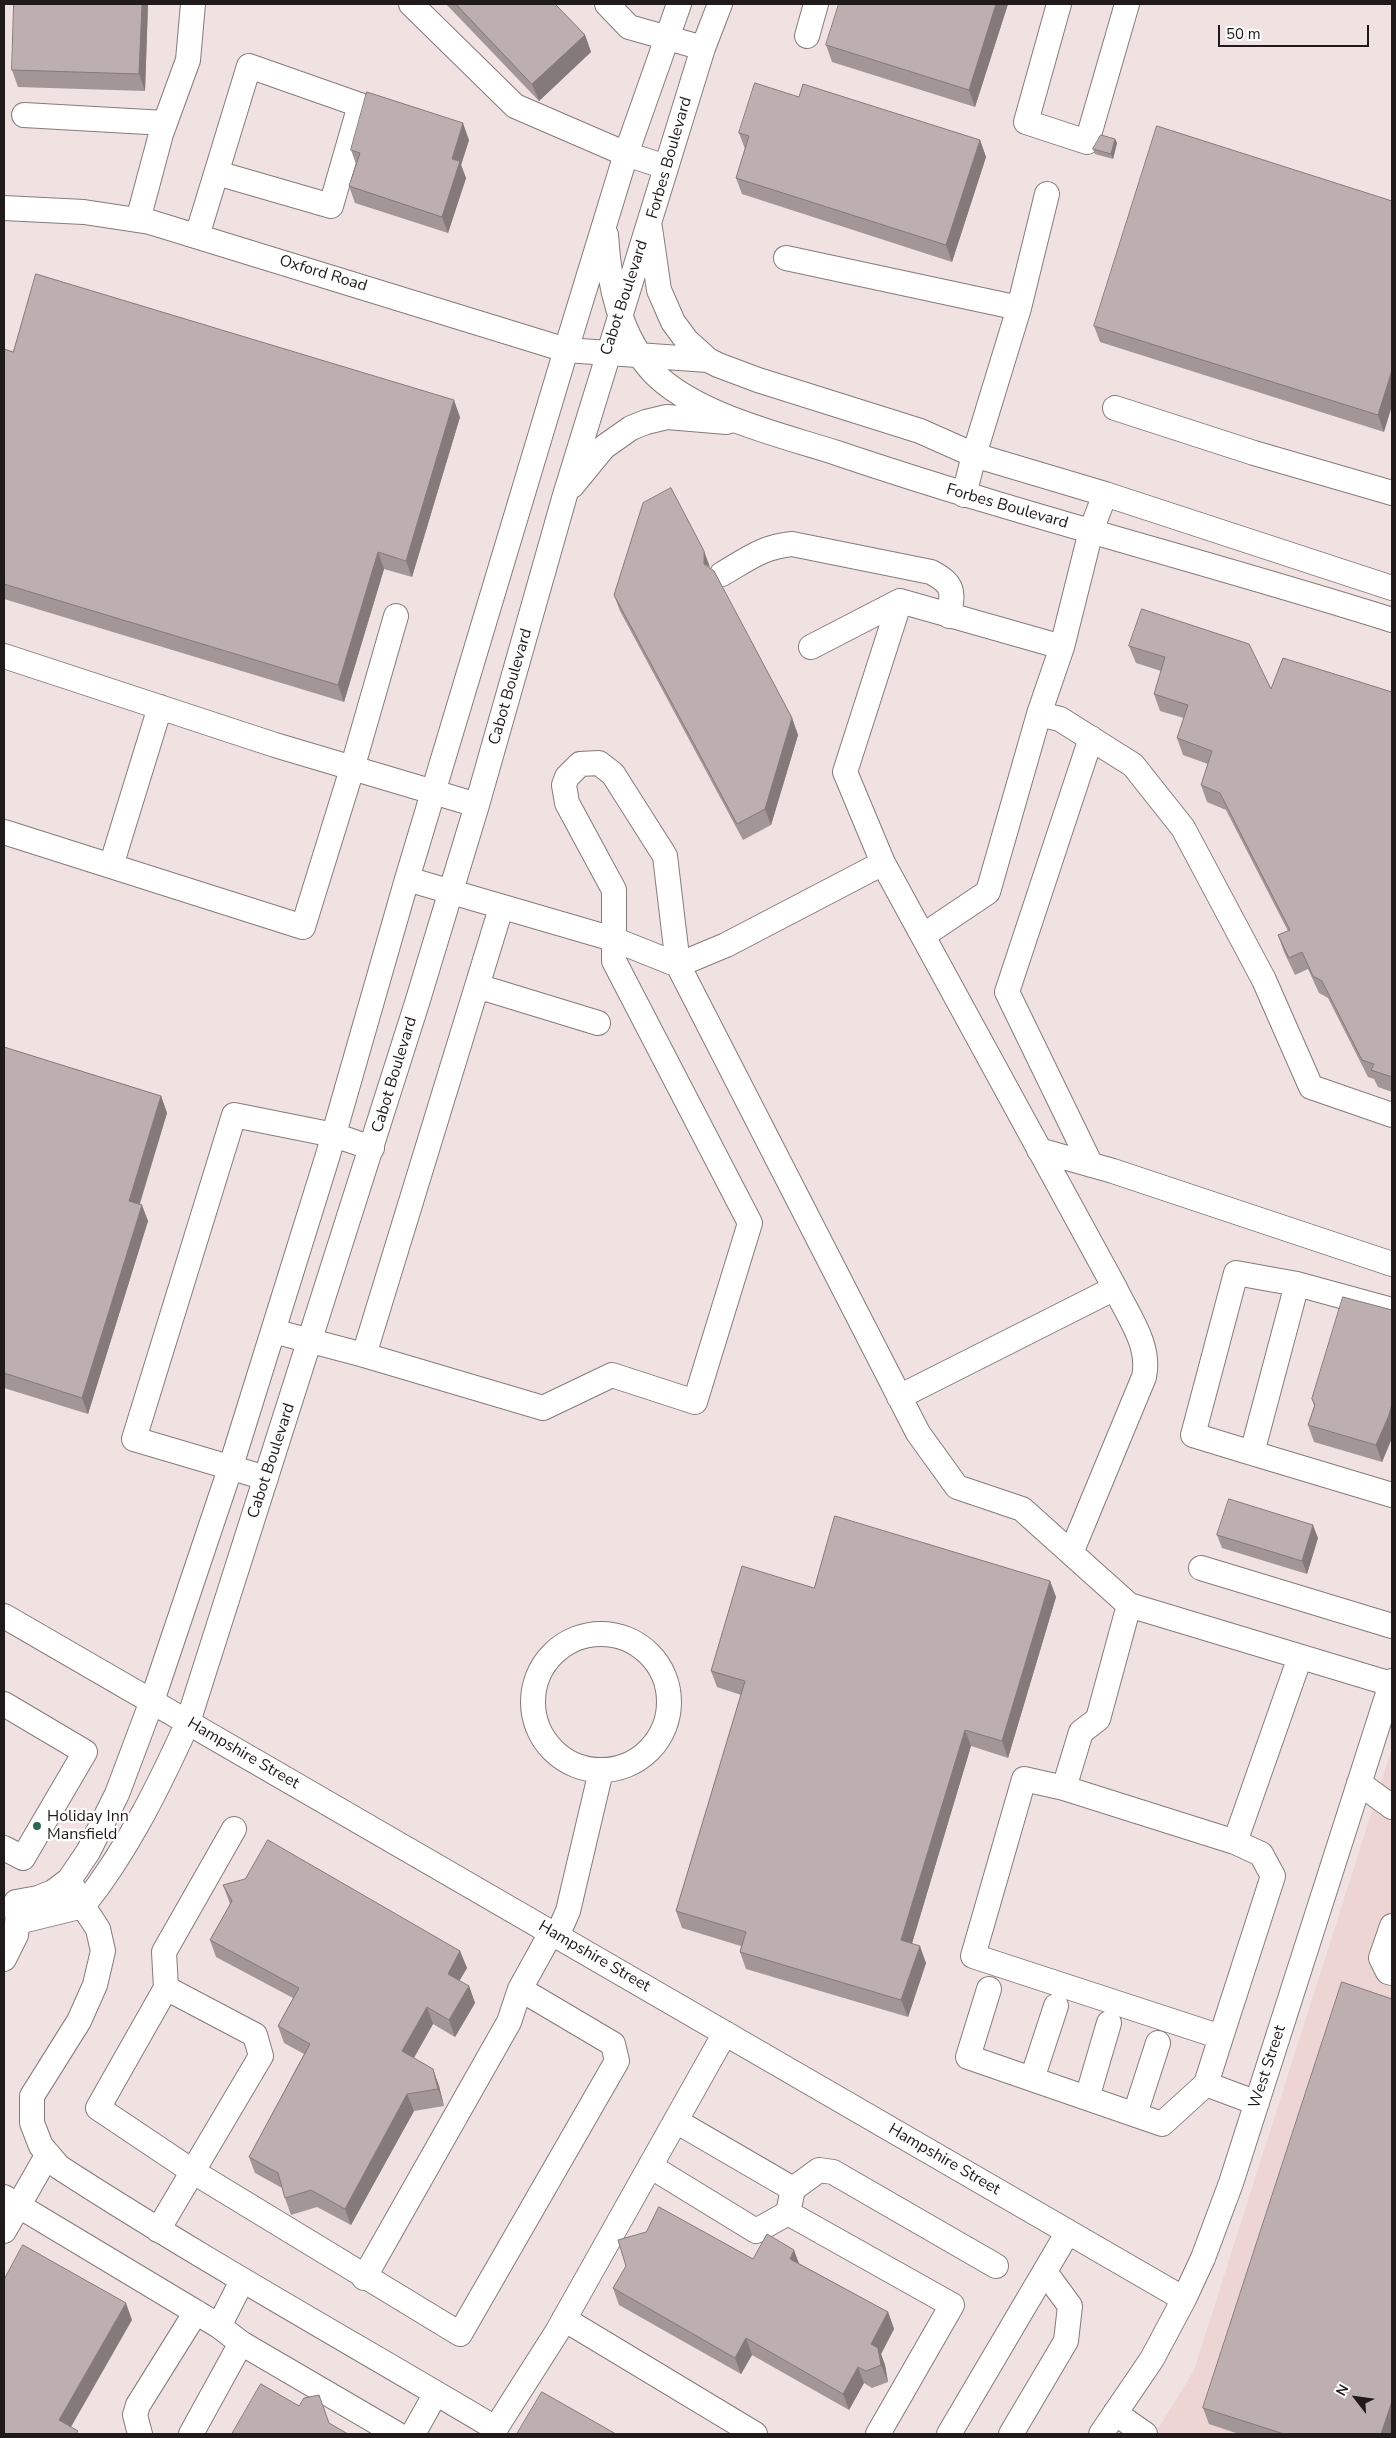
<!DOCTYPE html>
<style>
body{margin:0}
#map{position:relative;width:1396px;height:2438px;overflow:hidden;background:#f1e2e2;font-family:"Nunito Sans",sans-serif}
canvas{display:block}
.frame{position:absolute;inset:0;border:5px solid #201a1a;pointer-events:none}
.north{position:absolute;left:1331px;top:2373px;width:50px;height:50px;-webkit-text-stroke:4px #fff;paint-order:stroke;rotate:300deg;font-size:14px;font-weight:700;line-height:20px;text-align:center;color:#201a1a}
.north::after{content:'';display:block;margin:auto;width:18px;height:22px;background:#201a1a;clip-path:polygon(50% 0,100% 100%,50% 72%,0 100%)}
.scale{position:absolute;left:1218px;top:25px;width:151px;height:22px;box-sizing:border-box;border:2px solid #201a1a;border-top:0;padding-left:6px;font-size:15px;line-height:18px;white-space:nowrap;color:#201a1a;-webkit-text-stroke:4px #fff;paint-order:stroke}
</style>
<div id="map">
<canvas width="1396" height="2438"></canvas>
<div class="frame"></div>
<div class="north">N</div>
<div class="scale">50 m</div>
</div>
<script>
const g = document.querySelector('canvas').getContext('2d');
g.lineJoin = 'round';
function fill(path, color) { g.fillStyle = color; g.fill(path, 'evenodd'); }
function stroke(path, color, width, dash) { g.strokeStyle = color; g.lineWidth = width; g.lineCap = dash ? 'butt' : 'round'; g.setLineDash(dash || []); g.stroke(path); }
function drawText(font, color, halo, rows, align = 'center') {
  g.font = font + ' "Nunito Sans",sans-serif'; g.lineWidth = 4.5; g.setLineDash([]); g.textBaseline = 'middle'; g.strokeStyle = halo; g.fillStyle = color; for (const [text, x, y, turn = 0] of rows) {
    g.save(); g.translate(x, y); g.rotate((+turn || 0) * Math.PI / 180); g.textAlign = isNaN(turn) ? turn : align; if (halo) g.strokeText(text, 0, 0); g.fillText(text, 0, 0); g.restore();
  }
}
fill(new Path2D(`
 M1392,1748v686h-237l39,-64z`), '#edd5d4');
const minor = new Path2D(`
 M411,4l104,102 111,48 40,13
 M607,4l22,23 74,21
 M1059,4l-33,118 61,20 40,-138
 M807,36l9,-32
 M24,115l141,8
 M4,208l80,4 66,10 416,128 142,10
 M138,220l23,-86 27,-74 5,-56
 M650,228l9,62 14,32 14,19 21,19 10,5 40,15 162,51 54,24 131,39 287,94
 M606,235c3,48 13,101 48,138 41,42 127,62 183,80 183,62 371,109 555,167
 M197,236l52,-170 111,39 -29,101 -114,-33
 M786,258l233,50
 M1115,408l139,45 138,40
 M572,486l32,-39 27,-19 15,-6 21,-5 60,5
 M964,495l10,-40 45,-147 28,-114
 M722,574c26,-15 40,-27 70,-30l139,28c24,13 22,19 18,44
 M811,647l89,-46
 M4,656l271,89 202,60
 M1039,714l21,5 73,46 50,63 81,152 47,107 81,28
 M4,832l299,95 49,-158 44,-153
 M883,863l232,425 -216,109
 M111,866l49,-159
 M407,879l206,60 65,26 240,468 39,54 65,22 107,96
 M924,935l64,-43 51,-178 23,-67
 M477,986l121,37
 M1039,1150l74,21 279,93
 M1091,1165l-84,-173 84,-254
 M1392,1310l-95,-26 -45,169 140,42
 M273,1331l91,24 179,53 69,-33 83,27 55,-179 -136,-262v-71l-47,-87 -3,-18 3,-8 13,-13 19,-1 14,11 52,82 13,109 48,-20 157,-82 -38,-91 55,-171 162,46 29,-116 14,-37
 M364,1355l137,-447
 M1252,1453l-59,-18 43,-162 61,11
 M266,1478l-132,-39 100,-324 100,20 38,13
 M1071,1553l73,-176c7,-32 -16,-61 -29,-89
 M1201,1568l191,58
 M4,1616l1180,683
 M533 1702a68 68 0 1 1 136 0a68 68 0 1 1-136 0Z
 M4,1704l81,48 -62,106 -19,-10
 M1359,1783l33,24
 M1064,1788l171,54
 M69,1880l14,26 -61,15 -6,-19 22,-4 15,-6 16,-12 19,-28 29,-58 35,-93 78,-232 97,-311 80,-279 159,-529 60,-196 53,-150
 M1392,1926l-11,32 7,14 4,1
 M557,1936l11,-25 33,-140
 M4,1959l12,-24 2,-24 -6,-4
 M166,1988l-68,120 94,63 268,163 157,-273 -4,-17 -93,-55 31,-56
 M989,1989l-21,68 194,67 44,-40
 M1221,2037l52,-161 -12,-22 -26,-12 65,-185
 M1032,2079l24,-73
 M1087,2098l22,-75
 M1257,2103l-51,-19 15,-47 -248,-81 51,-177 40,9 17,-56 17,-13 31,-114 262,79
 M1135,2114l23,-71
 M676,2121l117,68 -5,24 164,92 -74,129
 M650,2166l106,65 32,-18
 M793,2189l26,-19 14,2 163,94
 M4,2197l215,129 22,17 156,91
 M158,2230l103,-174 -6,-21 -89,-47 -2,-36 70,-123
 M4,2231l44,-77
 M364,2278l145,-256 11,-33
 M564,2319l191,115
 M219,2326l23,-45
 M1115,2413l30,21
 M495,2428c-146,-87 -294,-169 -436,-261l-18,-21 -9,-23v-27l47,-75 16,-36 8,-34 -5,-22 -15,-23c44,-55 76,-120 105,-184l229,-719 60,-198 88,-310 138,-447 17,-44
 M140,2434l-5,-19 3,-10 58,-93
 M191,2434l50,-91
 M413,2434l23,-41
 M492,2434l65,-102 168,-299
 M949,2434l119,-202
 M1011,2434l55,-93 4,-35 -25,-34
 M1101,2434l51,-75 32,-60 19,-41 28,-75 161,-502`);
stroke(minor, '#887a7a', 26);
stroke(minor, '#fff', 24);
fill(new Path2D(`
 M148,4l-3,87 -127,-4 -6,-17z
 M446,4h109l30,31 6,17 -52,49z
 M1008,4l-33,103 -143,-45 -6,-17z
 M799,97l181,43 6,17 -34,105 -210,-68 -6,-16 9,-29 -6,-16z
 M1115,139l2,4 -4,16 -18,-5 -2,-5z
 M469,140l-8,25 5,13 -18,55 -93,-30 -6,-17 7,-22 -5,-14z
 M1392,201l-8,231 -284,-90 -6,-16z
 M4,349l9,3 447,65 -48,160 -28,-8 -40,133 -340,-103z
 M710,568l82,150 6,17 -27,90 -28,15 -123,-229 -6,-16z
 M1129,646l142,43 121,3v400l-14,-5 -4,-8 -6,-2 -40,-79 -9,-5 -11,-24 -13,6 -11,-23 -6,-17 10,-4 -62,-121 -19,-8 -6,-17 7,-21 -25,-9 -6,-17 7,-20 -24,-7 -6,-17 7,-23 -25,-8z
 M4,1047l157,49 6,17 -27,91 8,17 -60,193 -84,-26z
 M1392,1310v128l-10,24 -68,-20 -6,-17 6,-19 -2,-7z
 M1217,1535l101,3 -11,36 -85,-26z
 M1050,1581l6,16 -48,161 -37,-12 -59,197 14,20 -18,54 -162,-48 -6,-17 1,-6 -59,-18 -6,-17 65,-216 -24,-8 -6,-16 103,-83z
 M223,1885l237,66 7,17 -8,13 10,5 6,17 -20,34 -22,-13 -19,34 19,11 6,17 5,20 -30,5 -63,114 -34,-18 -26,8 -6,-17 -3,-10 -27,-15 -6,-16 55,-103 -20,-11 -6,-17 15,-28 -77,-41 -6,-17 20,-36z
 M753,2259l47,5 88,48 6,17 -13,25 4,11 3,17 -16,6 -8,-5 -15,27 -97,-55 -11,19 -122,-69 -6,-17z
 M1203,2408l189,26h-153l-30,-10z`), '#a39696');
fill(new Path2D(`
 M142,4h6l-3,87 -6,-17z
 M996,4h12l-33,103 -6,-17z
 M585,35l6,17 -52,49 -7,-17z
 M463,123l6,17 -8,25 5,13 -18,55 -6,-16 10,-58z
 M1115,139l2,4 -4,16 -2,-5z
 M980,140l6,17 -34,105 -6,-17z
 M1392,370v36l-8,26 -6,-17z
 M454,400l6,17 -48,160 -6,-16z
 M704,551l6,16 -6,-3z
 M378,552l6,17 -40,133 -6,-17z
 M792,718l6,17 -27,90 -6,-16z
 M161,1096l6,17 -32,105 -6,-17z
 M142,1205l6,16 -60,193 -6,-16z
 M1392,1404v34l-10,24 -6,-17z
 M1313,1525l5,13 -11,36 -5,-13z
 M1050,1581l6,16 -48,161 -6,-17z
 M965,1730l6,16 -63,211 -7,-17z
 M920,1946l6,17 -18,54 -7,-17z
 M460,1951l7,17 -13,22 -6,-16z
 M469,1986l6,17 -20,34 -6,-17z
 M427,2007l6,17 -25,44 -6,-17z
 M433,2069l6,17 5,20 -6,-17z
 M407,2094l7,17 -63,114 -6,-16z
 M794,2250l6,16 -10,-7z
 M126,2303l6,17 -65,114 -8,-14z
 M888,2312l6,17 -13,25 4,11 3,17 -7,-17 -10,-21z
 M746,2338l6,17 -11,19 -6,-16z
 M858,2367l6,16 -15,27 -6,-16z
 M1392,2401v33h-11z`), '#847a7a');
const building = new Path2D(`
 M14,4h128l-3,70 -127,-4z
 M456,4h99l30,31 -53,49z
 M839,4h157l-27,86 -143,-45z
 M755,83l44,14 4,-13 177,56 -34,105 -210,-67 13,-42 -10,-3z
 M367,92l96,31 -11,36 8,2 -18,56 -93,-31 11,-33 -9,-3z
 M1157,126l235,75v169l-14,45 -284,-89z
 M1101,135l14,4 -4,15 -18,-5z
 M36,274l418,126 -48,161 -28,-9 -40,133 -334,-101v-235l9,3z
 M671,488l33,63v13l10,7 78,147 -27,91 -28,15 -123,-229 29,-92z
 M1142,609l107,35 22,45 12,-31 109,34v385l-21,-7 3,-6 -12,-4 -40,-79 -9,-5 -11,-24 -13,6 -11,-23 12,-5 -70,-137 -19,-8 11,-34 -35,-13 11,-33 -34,-11 11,-37 -36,-11z
 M4,1047l157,49 -32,105 13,4 -60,193 -78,-25z
 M1343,1297l49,13v94l-3,11 -13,30 -68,-20 7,-20 -3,-6z
 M1229,1499l84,26 -11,36 -85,-26z
 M835,1516l215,65 -48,160 -37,-11 -64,210 19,6 -19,54 -161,-48 6,-20 -70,-21 69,-230 -34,-10 31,-105 72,22z
 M268,1840l192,111 -12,23 21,12 -20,34 -22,-13 -25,44 31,18 5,20 -31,5 -62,115 -34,-19 -26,8 -7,-25 -29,-16 61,-113 -32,-18 21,-38 -89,-48 22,-39 -9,-16 22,-6z
 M1342,1982l50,17v402l-11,33h-97l-81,-26z
 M659,2207l94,52 14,-25 27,16 -4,9 98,53 -17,32 7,4 3,17 -15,6 -8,-4 -15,27 -97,-56 -11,20 -122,-70 13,-22 -8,-26 28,-8z
 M23,2245l103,58 -67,117 19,11 -2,3h-72v-154z
 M261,2384l38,22 5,-8 15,-3 10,28 19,11h-116z
 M542,2392l74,42h-99z`);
fill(building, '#bdafaf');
stroke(building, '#847a7a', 1);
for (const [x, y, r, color] of [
 [37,1826,5,"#2a6855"]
]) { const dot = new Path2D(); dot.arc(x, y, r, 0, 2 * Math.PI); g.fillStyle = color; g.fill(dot); stroke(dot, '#fff', 2); }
drawText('16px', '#201a1a', '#fff', [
 ["Forbes Boulevard",670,158,-74],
 ["Oxford Road",323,274,17],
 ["Cabot Boulevard",625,298,-72],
 ["Forbes Boulevard",1007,507,16],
 ["Cabot Boulevard",511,687,-74],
 ["Cabot Boulevard",395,1075,-73],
 ["Cabot Boulevard",272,1461,-72],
 ["Hampshire Street",243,1754,30],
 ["Hampshire Street",594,1957,30],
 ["West Street",1268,2067,-72],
 ["Hampshire Street",944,2160,30]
]);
drawText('16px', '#201a1a', '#fff', [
 ["Holiday Inn",47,1817],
 ["Mansfield",47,1835]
], 'left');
</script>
